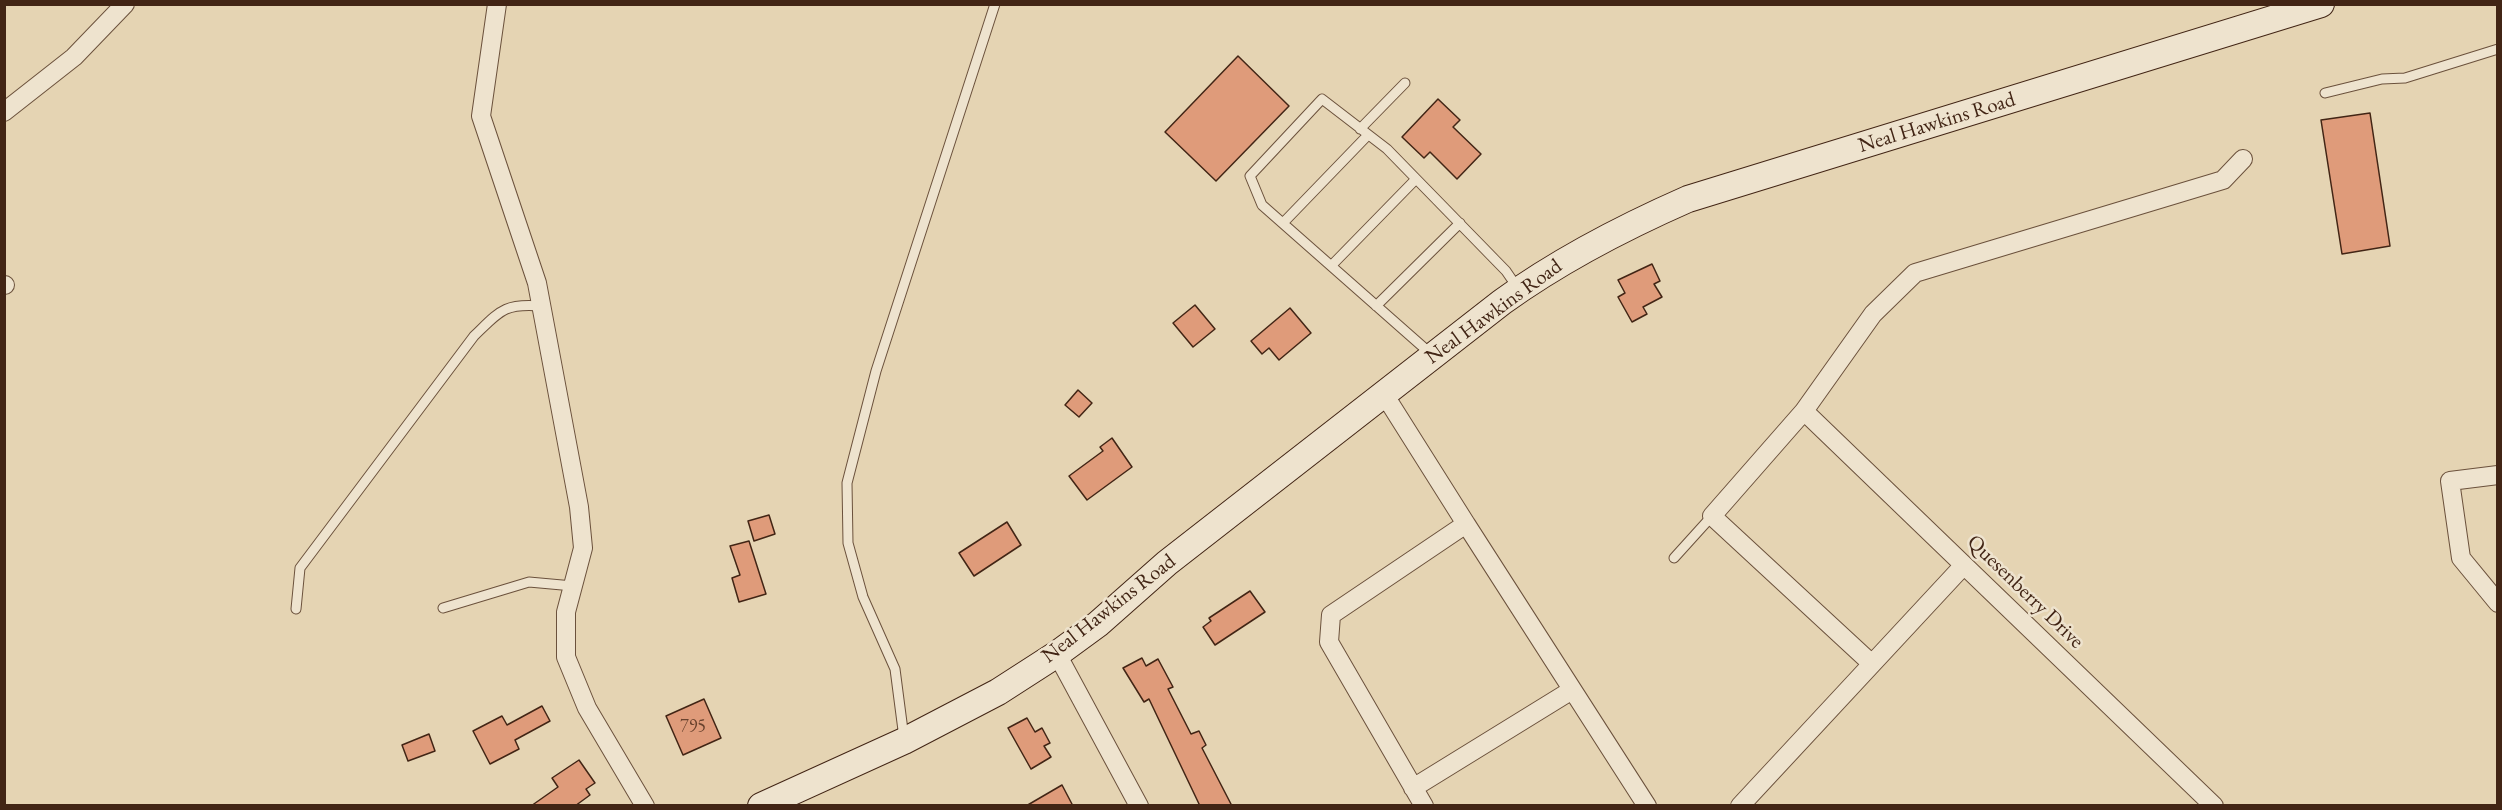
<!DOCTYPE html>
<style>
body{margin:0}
#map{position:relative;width:2502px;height:810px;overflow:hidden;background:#e5d4b3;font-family:"EB Garamond",serif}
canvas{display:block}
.frame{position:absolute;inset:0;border:6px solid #422515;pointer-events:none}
</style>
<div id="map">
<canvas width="2502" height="810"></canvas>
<div class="frame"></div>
</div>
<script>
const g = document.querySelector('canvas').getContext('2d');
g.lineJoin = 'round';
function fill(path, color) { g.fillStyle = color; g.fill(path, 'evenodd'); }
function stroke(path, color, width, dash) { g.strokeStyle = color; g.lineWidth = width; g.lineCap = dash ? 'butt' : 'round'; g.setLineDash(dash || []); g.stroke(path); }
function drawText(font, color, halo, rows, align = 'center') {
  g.font = font + ' "EB Garamond",serif'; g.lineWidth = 5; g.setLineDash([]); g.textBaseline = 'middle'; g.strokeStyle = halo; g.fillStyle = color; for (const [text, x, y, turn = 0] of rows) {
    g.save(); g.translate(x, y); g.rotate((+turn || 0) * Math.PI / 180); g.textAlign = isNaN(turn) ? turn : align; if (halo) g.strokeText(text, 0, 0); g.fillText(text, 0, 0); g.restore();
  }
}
const building = new Path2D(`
 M1238,56l51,50 -73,75 -51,-49z
 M1438,99l22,21 -7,7 28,27 -24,25 -27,-27 -6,6 -22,-21z
 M2370,113l20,133 -48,8 -21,-134z
 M1652,264l8,17 -6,3 8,13 -19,10 4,7 -15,8 -14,-25 7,-4 -7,-13z
 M1195,305l20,24 -22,18 -20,-24z
 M1290,308l21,25 -32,27 -10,-12 -7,6 -11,-13z
 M1078,390l14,13 -13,14 -14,-12z
 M1112,438l20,29 -45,33 -18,-24 34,-25 -3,-4z
 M769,515l6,19 -21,7 -6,-20z
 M1007,522l14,23 -47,31 -15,-23z
 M749,541l17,53 -27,8 -7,-24 8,-3 -10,-29z
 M1250,591l15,21 -50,33 -12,-18 8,-6 -2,-3z
 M1142,658l4,8 12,-7 15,28 -5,2 23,45 8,-3 7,14 -4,3 30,58h-32l-51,-107 -5,3 -21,-34z
 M704,699l17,39 -38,17 -17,-39z
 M542,706l8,15 -35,19 4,9 -29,15 -17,-33 29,-15 5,9z
 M1027,718l8,14 7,-4 8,15 -6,3 7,11 -20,12 -23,-41z
 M429,734l6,17 -27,10 -6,-16z
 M579,760l16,23 -9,6 4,6 -15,11h-44l27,-19 -6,-9z
 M1062,785l11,21h-47z`);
fill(building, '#df9b7a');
stroke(building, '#422515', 1.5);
const lane = new Path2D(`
 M2325,93l57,-14 23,-1 93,-29
 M1360,129l45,-46
 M1283,223l85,-88
 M1331,266l85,-87
 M1376,306l84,-83
 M1431,354l-169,-149 -12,-29 72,-77 65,50 119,122 13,19
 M1674,558l38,-42
 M443,608l86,-26 44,4
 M296,609l4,-41 174,-232c26,-25 30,-33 67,-30
 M904,738l-9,-69 -32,-72 -15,-54 -1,-60 29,-112 119,-367`);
const street = new Path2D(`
 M497,4l-16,112 56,167 42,224 4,41 -17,64v45l21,51 58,98
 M4,112l70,-55 51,-53
 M4,285h1
 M1384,394l82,130 -135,91 -2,27 95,164
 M1804,411l410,395
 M2498,475l-48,6 11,77 37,45
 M1466,524l181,282
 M1057,654l82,152
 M1872,664l-160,-148 92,-105 69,-97 42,-41 308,-93 20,-21
 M1413,788l159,-98
 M1740,806l224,-241`);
const secondary = new Path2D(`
 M761,806l143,-65 94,-49 59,-38 41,-30 69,-61 335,-261c58,-42 120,-74 186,-103l633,-195`);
stroke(lane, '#6b513c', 11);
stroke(street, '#6b513c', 20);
stroke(secondary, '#422515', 28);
stroke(lane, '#eee3ce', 9);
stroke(street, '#eee3ce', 18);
stroke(secondary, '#eee3ce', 26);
drawText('18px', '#69422e', null, [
 ["795",693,727]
]);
drawText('21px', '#422515', '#eee3ce', [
 ["Neal Hawkins Road",1937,123,-17],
 ["Neal Hawkins Road",1494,312,-36],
 ["Quesenberry Drive",2025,592,44],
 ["Neal Hawkins Road",1109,609,-38]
]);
</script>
